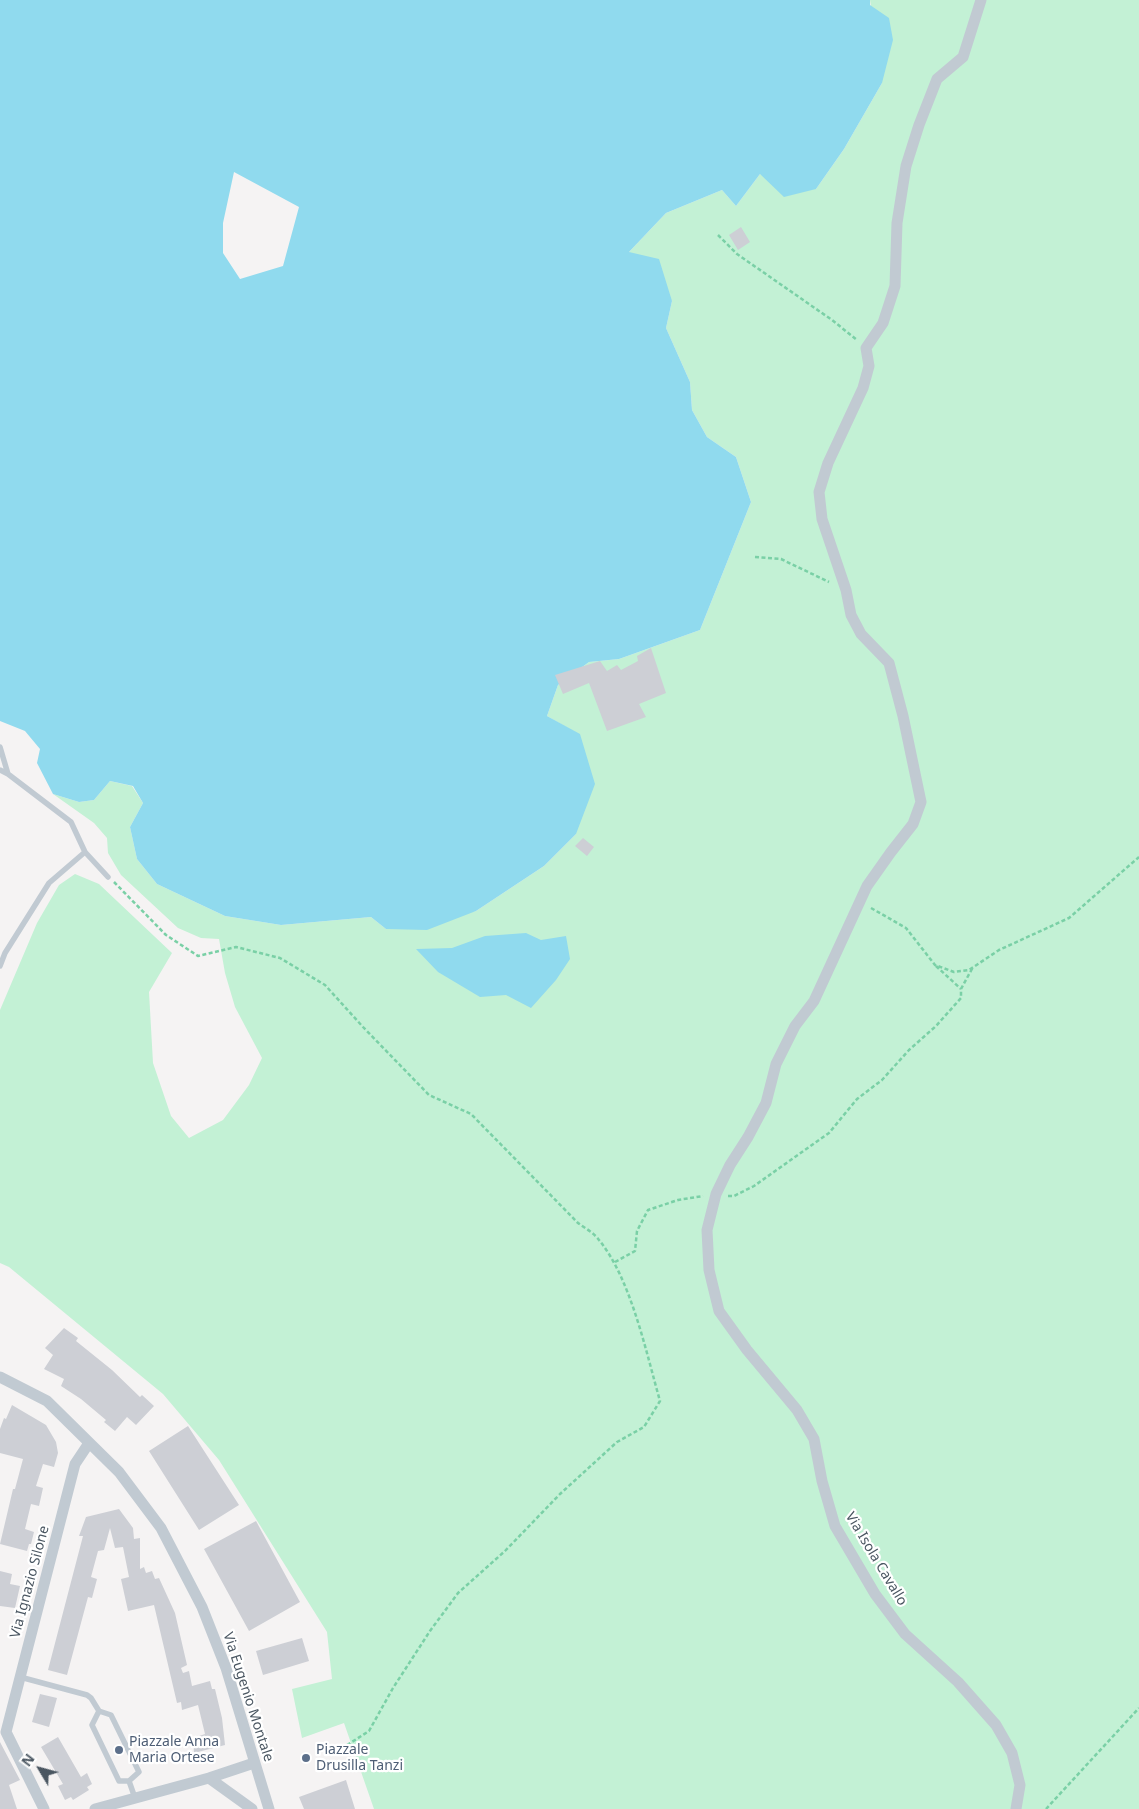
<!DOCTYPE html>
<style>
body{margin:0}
#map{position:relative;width:1139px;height:1809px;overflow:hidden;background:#f5f3f3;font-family:"Noto Sans",sans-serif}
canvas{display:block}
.north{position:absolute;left:15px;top:1744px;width:50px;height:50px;-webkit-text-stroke:4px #fff;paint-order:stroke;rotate:307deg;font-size:14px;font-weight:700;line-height:20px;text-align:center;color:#4a5661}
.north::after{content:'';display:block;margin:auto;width:18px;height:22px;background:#4a5661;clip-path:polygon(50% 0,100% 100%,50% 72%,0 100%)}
</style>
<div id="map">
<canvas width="1139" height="1809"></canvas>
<div class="north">N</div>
</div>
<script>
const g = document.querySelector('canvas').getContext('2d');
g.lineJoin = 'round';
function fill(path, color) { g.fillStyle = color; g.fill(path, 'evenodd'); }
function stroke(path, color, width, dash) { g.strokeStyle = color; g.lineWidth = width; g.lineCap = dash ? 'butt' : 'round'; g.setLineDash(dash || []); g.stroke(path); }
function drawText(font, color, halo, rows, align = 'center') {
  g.font = font + ' "Noto Sans",sans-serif'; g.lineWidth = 4.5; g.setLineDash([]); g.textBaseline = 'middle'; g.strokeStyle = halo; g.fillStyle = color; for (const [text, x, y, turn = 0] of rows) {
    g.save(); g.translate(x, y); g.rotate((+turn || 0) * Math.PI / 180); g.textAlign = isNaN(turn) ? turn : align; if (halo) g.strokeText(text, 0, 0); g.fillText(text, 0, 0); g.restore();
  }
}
fill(new Path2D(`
 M870,0h269v1809h-765l-30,-86 -42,15 -10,-49 40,-10 -5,-47 -108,-172 -56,-66 -154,-127 -9,-4v-253l37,-87 22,-38 16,-11 24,10 73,69 -23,39 4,71 18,53 18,22 34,-18 26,-35 13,-27 -27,-51 -10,-34 -6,-34 -18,-1 -23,-10 -57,-53 -13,-22 -1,-15 -13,-15 -41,-29 26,8 15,-2 16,-19 22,5 11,17 -13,24 7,32 20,25 68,32 56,9 90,-8 15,12 90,-18 68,-45 32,-32 4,-99 -33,-19 11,-31 31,-23 30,-3 81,-29 51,-128 -15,-45 -29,-20 -15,-27 -2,-28 -24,-54 6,-27 -43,-49 37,-39 56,-23 14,16 24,-32 56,15 28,-40 38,-66z`), '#c3f1d5');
fill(new Path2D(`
 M0,0h870v5l19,13 4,22 -11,43 -38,66 -28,40 -32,8 -24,-23 -24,32 -14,-16 -56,23 -37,39 30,7 13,42 -6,27 24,54 2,28 15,27 29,20 15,45 -51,128 -81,29 -30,3 -31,23 -11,31 33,18 15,50 -19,50 -32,32 -68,45 -49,19 -41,-1 -15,-12 -90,8 -56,-9 -68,-32 -20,-25 -7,-32 13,-24 -10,-17 -23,-5 -16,19 -15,2 -26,-8 -16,-31 3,-14 -15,-18 -25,-10zM234,172l65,35 -16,59 -43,13 -17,-26v-30z
 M526,933l15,7 25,-4 4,23 -14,21 -25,28 -25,-13 -26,2 -42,-25 -22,-23 36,-1 33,-12z`), '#90daee');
fill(new Path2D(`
 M741,227l9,15 -12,8 -9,-15z
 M651,648l15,45 -27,11 7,13 -39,14 -18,-48 -26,11 -8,-19 45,-14 7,10 10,-6 4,5 17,-9 -1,-5z
 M583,838l11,9 -7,9 -12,-10z
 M64,1328l14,10 -2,3 36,29 28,27 2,-2 12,11 -18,19 -9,-8 -12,14 -11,-9 2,-2 -25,-21 -20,-13 3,-7 -20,-10 9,-14 -8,-7z
 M12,1405l34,20 10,17 2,11 -4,14 -11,-3 -7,22 7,2 -4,18 -8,-2 -6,25 9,3 -3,12h-2l-2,7 -27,-7 13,-55h2l8,-30 -23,-6v-24l4,-11 2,1z
 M188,1426l51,79 -40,25 -50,-79z
 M119,1509l14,19 1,11 6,-1v31l4,-2 2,6 6,-2 3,8 4,-1 16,35 12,52 -6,3 2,5 6,-2 3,15 18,-5 2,8h3l7,29 3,27 -31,8 -1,-15 12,-4 -7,-29 -16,5 -1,-8 -4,1 -23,-98 -26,6 -7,-32 8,-2 -6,-30 -8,1 -5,-20 -6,22 -6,1 -7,26 6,2 -5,19 -4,-1 -21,78 -19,-5 35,-134h-4l7,-19z
 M256,1521l44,81 -51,29 -45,-82z
 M0,1571l12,3 -2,10 10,2 -5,22 -15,-2z
 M302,1638l7,23 -46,14 -7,-24z
 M40,1694l17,4 -8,29 -17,-5z
 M58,1737l23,40 6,-4 5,11 -5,3 2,3 -16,10 -2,-3 -6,3 -7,-14 5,-2 -22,-37z
 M0,1742l20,38 -11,5 8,24h-17z
 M346,1780l9,29h-51l-5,-12z`), '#cdcfd5');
stroke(new Path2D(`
 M718,235l19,19 95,66 25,20
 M755,557l26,2 48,23
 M114,882l52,53 32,21 38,-9 44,11 45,27 38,42 66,68 42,19 107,109c7,5 16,10 21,17 32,39 47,112 61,161l-16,26 -27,15 -57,52 -55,57 -47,42 -28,38 -37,57 -24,43 -28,18
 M871,908l35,20 29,37 19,7 15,-2 30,-20 70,-32 70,-61
 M936,966l25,23
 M728,1196h6l20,-10 75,-53 28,-34 25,-19 27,-30 27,-24 25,-28v-9l12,-22
 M615,1262l20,-11 2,-20 11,-21 30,-10 25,-4
 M1046,1809l93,-101`), '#7ad0a6', 2.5, [4, 2.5]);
stroke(new Path2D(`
 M0,747l8,27
 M0,770l8,4 63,48 14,30
 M0,966l5,-13 44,-70 36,-31 23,25
 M20,1677l67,18 4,3 8,13
 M129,1781h-10l-27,-56 7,-14 12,4 28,57 -10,9 6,17`), '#c1cad2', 5.5);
stroke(new Path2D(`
 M981,0l-18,57 -26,22 -18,46 -13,41 -9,57 -2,63 -12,37 -17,25 3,18 -6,22 -35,75 -9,29 3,27 24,71 5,25 10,19 28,29 14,53 18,86 -8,22 -22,28 -24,34 -53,115 -19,25 -19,38 -10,39 -18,34 -18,28 -14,29 -9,36 2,40 10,41 28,39 50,60 17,29 8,42 13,45 40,68 30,40 53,48 38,43 16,28 8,32 -4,24
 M0,1377l47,24 72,71 42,56 41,79 24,61 43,141
 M6,1732l69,-268 14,-21
 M6,1732l38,77
 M209,1778l43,31
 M95,1809l114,-31 45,-15`), '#c1cad2', 11);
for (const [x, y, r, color] of [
 [119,1750,5,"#5c6f8a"],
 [306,1758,5,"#5c6f8a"]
]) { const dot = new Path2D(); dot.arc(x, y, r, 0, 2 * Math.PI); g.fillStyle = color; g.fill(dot); stroke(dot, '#fff', 2); }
drawText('14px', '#4a5661', '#fff', [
 ["Via Isola Cavallo",876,1559,59],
 ["Via Ignazio Silone",30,1582,-75],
 ["Via Eugenio Montale",248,1697,72]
]);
drawText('14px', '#4e5e75', '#fff', [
 ["Piazzale Anna",129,1742],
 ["Maria Ortese",129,1758],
 ["Piazzale",316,1750],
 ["Drusilla Tanzi",316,1766]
], 'left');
</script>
